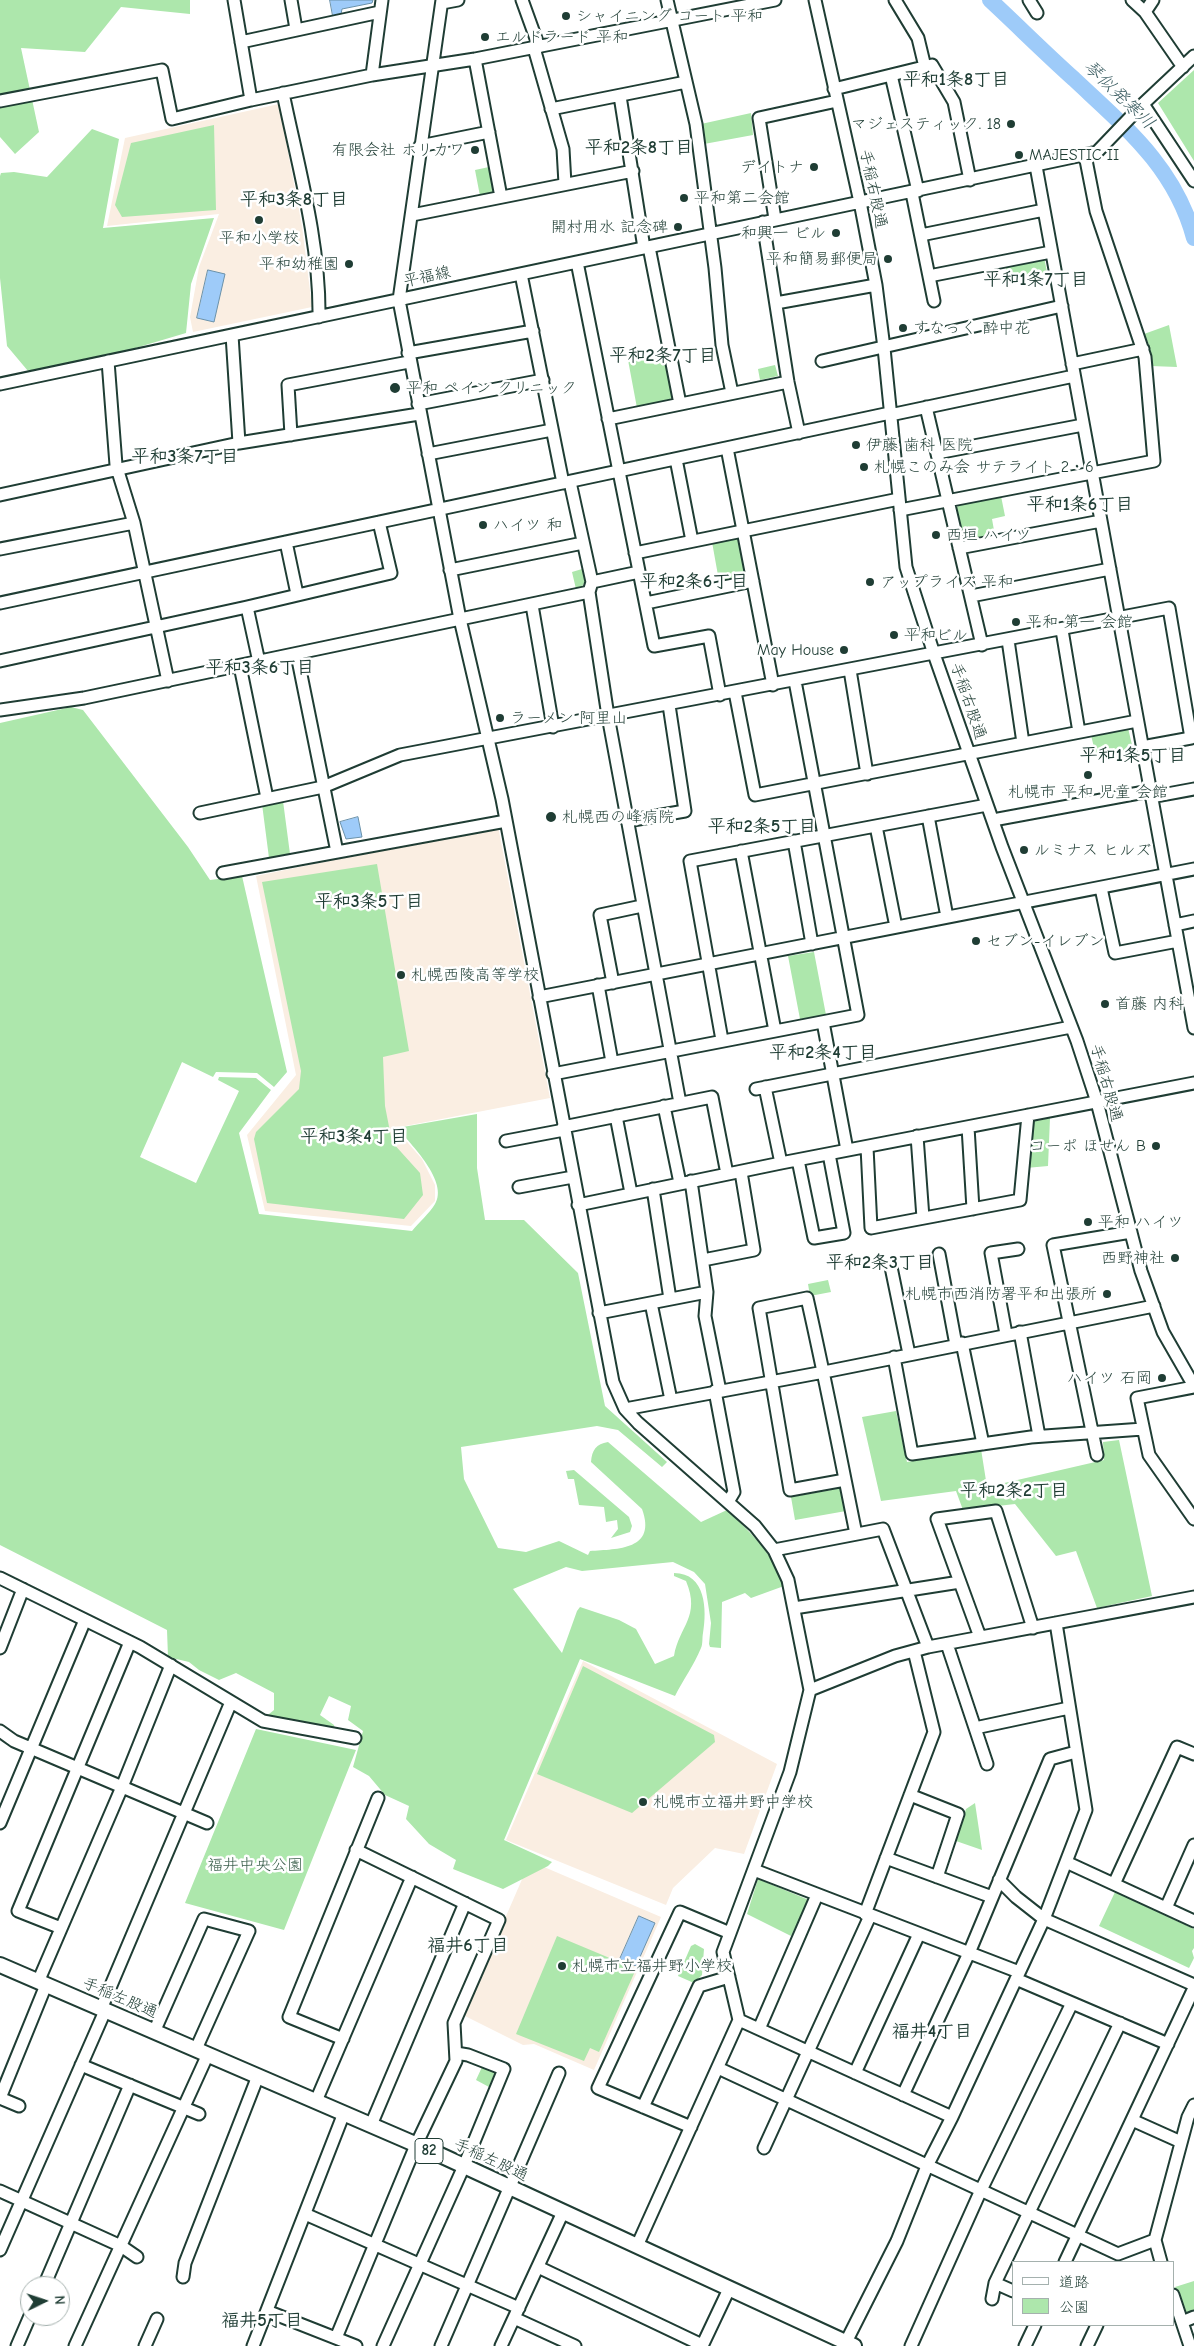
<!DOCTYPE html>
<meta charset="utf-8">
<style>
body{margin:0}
#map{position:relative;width:1194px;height:2346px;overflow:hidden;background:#fff;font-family:"Comic Neue","Klee One",sans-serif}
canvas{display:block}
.legend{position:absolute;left:1012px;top:2261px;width:162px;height:65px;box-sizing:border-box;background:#fff;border:1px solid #a5b1ae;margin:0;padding:6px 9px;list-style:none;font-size:15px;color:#1f3d34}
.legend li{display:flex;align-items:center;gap:10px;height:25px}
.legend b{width:25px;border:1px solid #a5b1ae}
.north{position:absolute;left:20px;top:2276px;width:50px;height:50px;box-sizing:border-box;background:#fff;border:1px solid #a5b1ae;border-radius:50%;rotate:86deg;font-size:14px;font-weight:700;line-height:20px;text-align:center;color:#1f3d34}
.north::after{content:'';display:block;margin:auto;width:18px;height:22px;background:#1f3d34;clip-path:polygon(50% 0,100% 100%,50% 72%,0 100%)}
</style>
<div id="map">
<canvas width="1194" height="2346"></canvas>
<ul class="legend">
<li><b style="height:6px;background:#fff"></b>道路</li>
<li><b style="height:14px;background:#ade7ac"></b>公園</li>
</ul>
<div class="north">N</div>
</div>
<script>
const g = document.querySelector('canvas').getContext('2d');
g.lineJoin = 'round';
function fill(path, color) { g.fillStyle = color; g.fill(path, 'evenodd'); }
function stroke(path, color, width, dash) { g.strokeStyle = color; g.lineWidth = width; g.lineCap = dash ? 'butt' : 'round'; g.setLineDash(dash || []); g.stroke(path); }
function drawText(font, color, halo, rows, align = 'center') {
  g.font = font + ' "Comic Neue","Klee One",sans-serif'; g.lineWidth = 5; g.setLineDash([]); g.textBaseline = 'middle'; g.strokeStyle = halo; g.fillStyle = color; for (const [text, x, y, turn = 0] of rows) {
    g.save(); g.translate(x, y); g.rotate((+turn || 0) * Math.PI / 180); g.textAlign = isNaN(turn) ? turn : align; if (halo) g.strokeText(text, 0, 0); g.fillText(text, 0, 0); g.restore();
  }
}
fill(new Path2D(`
 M279,104l23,122 10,81 -119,25 -3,-15 9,-50 20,-53 -112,12 18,-88z
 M498,826l52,272 -155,30 27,31 13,26v16l-24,25 -146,-15 -18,-76 49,-60 -40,-199z
 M583,1661l194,103 -33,90 -29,-6 -42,40 -7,17 -160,-65z
 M530,1861l131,56 -67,153 -60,-26 -11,1 -60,-30z`), '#faeee2');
fill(new Path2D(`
 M0,0h190v14l-69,-7 -36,45 -64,-4 18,84 -24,22 -15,-17z
 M1194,70v91l-36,-58z
 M751,113l2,22 -49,9 -3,-20z
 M214,125l2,85 -94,7 -7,-12 16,-62z
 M92,129l27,10 -16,89 111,-10 -23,66 -5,49 -81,24 -77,14 -21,-25 -7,-68v-102l1,-3 13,-1 33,5z
 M489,167l5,23 -3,4 -11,2 -5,-26z
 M1044,257l3,15 -39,8 -2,-13z
 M1169,325l8,42 -26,-1 -2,-21 -5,-11z
 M664,353l9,42 -4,6 -32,7 -9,-48z
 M775,365l3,11 -18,4 -2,-11z
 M1001,496l4,20 -13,3 3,17 -28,4 -5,-3 -6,-28 3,-5z
 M738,536l7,40 -26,5 -7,-39z
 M582,569l3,13 -5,7h-4l-4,-17z
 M71,707l12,3 105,137 22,33 32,-4 45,196 -13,15 -17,-14 -41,-1 -3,5 -31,-15 -42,95 56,26 43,-92 -21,-11 1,-3 37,1 15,12 -32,43 20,81 153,17c7,-9 17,-17 23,-27 14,-22 -24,-60 -38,-76l80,-14v54l8,52h39l54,53 27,133 62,56 -5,5 -44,-37 -21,-4 -136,21 3,32 34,69 28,4 33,-11 29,14 2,-4c28,-2 67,-1 52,-42l-51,-47c1,-12 5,-18 17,-20l93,80 26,-12c25,24 45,42 57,76l-33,12 -6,-5 -23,9 -1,46 -11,-1 -1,-3 2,-21 -6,-39 -11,-12 -21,-10 -91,9 -16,-4 -53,22 49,64 15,-42 3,-4 39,13 17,9 19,35 19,-8c5,-30 27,-39 12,-75l-12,-5v-3c32,0 33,37 29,60 -1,5 0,11 -2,15 -7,17 -18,32 -26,48l-95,-37 -76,181 48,22 -4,4 -45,23 -50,-20 3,-9 -27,-16 -23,-25 3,-13 -24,-11 -16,-19 -16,-9 10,-36 -15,-11 3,-14 -22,-10 -9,19 14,10 2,8 -72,-15 10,-8v-17l-38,-20 -17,7 -20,-10 -10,-8 -21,-5 -1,-27 -167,-85v-822z
 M1128,728l5,21 -37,7 -5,-21z
 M283,801l7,53 -21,4 -7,-54z
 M377,864l32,187 -26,6 2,49 7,36 28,31 3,22 -19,24 -137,-16 -13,-64 2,-7 43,-43 2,-18 -39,-189z
 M814,952l12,63 -26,4 -12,-63z
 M1050,1118l-2,48 -22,2 5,-46z
 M828,1280l3,12 -21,4 -2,-12z
 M896,1411l11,51 74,-13 6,38 117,-27 -1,-18 16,-2 33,156 -55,12 -21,-57 -20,5 -41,-52 -52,6 -7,-19 -75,10 -19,-84z
 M574,1470l55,47 3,9 -2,6 -19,6 7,-9 -1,-9 -11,2 -2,-15 -25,-2 -5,-26h-6l-2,-8z
 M842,1488l4,23 -51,9 -4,-23z
 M583,1666l131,69 1,7 -83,71 -95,-39z
 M256,1729l100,21 -72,180 -99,-27z
 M975,1803l7,47 -26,-9 10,-32z
 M758,1879l51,21 -18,36 -44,-22z
 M1115,1892l79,37v19l-2,3 2,7 -5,10 -90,-42z
 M557,1936l79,33 -37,83 -9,-4 -6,13 -68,-27z
 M695,1944l9,5 -2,26 -8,8 -16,-7 13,-30z
 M482,2067l13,5 -6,15 -13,-7z
 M1194,2281v31l-6,2 -5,-3 -8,-24z`), '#ade7ac');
const water = new Path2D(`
 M330,0h43l-1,3 -30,6 -1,5 -8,2z
 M208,270l17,4 -11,48 -17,-4z
 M358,817l4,20 -16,2 -6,-17z
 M639,1916l16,7 -19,43 -16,-7z`);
fill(water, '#9ecbf9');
stroke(water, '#6b92aa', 1);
stroke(new Path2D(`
 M990,0c28,26 55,53 84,79 51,48 101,88 120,159`), '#9ecbf9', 16);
const minor = new Path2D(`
 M234,0l17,100
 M291,0l5,29
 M442,0l-43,300 61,319 42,180 111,583 12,27 13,14 117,103 19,24 14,30 22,110 -20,82 -67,180 16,68 -102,226
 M522,0l17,47
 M667,0l29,124 19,144 7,77 10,48
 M815,0l45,202 16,83 8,63 22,219 28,87 68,193 75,194 20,61 44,169 22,61 31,54
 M895,0l23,38 7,29
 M1029,0l8,13
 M1132,0l13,12 38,55
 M442,3l16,-3
 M1145,12l8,-12
 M241,42l139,-30
 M534,48l29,101 2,35
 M475,59l26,138
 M372,75l10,-75
 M891,75l27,116
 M834,89l98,-24 22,37 16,78
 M283,93c15,73 37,149 36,224
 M620,96l24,152
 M0,101l162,-31 10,49 79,-19 121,-25 103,-16 300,-59
 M1143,104l51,77
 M551,109l135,-27
 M420,146l69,-14
 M1036,166l158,862
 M912,193l22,108
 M412,215l221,-44
 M775,219l-16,-101 78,-17
 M763,222l25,160 11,51
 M921,235l123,-25
 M649,247l31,157
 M577,262l77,384 55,-10 11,59
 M521,274l42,209
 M929,276l122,-24
 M776,303l100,-18
 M232,335l7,108
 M408,353l125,-22
 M108,361l8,104 18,58 34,158
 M822,361l240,-55
 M1072,364l71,-15
 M0,384l1097,-232 46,-48 51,-48
 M418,404l125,-24
 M926,407l56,238
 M890,415l184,-39
 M608,419l180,-37
 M291,435l-3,-50 121,-23
 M727,448l46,237
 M937,453l146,-28
 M428,454l124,-24
 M676,459l16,82
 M570,482l22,100 -3,10 19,124 72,387
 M0,495l239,-52 180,-29
 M900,510l254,-49 -9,-104 -49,-146 -11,-56
 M286,542l11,52
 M959,548l142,-27
 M0,549l134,-26
 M635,553l264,-54
 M450,570l133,-27
 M592,582l47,-10
 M971,596l139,-27
 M0,603l890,-190
 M646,603l107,-22
 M532,605l21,122
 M247,607l12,55
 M1062,630l17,102
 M1008,640l15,103
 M297,655l40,197
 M0,661l247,-54 144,-34 -12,-51
 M240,666l27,132
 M850,670l17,104
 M735,692l20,103 382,-74
 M0,710l84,-12 505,-106
 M1151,797l43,-8
 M200,813l123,-26 77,-32 769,-147 22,130 -49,9
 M928,816l19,101
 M993,820l157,-29
 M627,821l58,-10 -16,-106
 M876,826l20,101
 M794,841l18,103
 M741,851l34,180
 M223,873l283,-52
 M1101,888l14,65 63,-12
 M1175,925l19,-4
 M613,983l-13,-68 42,-9
 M598,985l14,77
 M539,997l655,-128
 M823,1022l24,128
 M722,1040l-32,-179 297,-56
 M553,1074l305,-59 -63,-334
 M765,1087l16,76
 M756,1089l315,-62
 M664,1106l16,77
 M616,1116l15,77
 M563,1127l149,-30 15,77
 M968,1127l5,82
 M917,1136l6,82
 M506,1141l58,-11
 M867,1147l4,81 149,-28 8,-85
 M798,1160l16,78 30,-5 -15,-79
 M691,1181l16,111 -2,24 15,75
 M519,1187l54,-10
 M653,1189l17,110
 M578,1205l203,-42 413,-80
 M939,1254l17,91
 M703,1260l51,-10 -13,-78
 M891,1267l18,87
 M651,1303l20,97
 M599,1313l108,-21
 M1020,1332l19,104
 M1006,1334l-15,-81 27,-4
 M962,1343l21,101
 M894,1357l18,97 119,-17 112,-8
 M1194,1387l-57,11 12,57 45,64
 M715,1391l19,101 -6,10
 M625,1409l199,-37 330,-66
 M1097,1455l-44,-210 78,-13
 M845,1480l-55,10 -31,-182 48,-10c18,79 33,157 49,236
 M774,1550l109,-21 45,118
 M0,1578l140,69 123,74 92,17
 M794,1608l166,-26
 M980,1637l-43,-118 59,-8 37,117
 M947,1644l40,120
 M0,1648l23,-59
 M810,1690l85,-34 33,-9 266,-50
 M975,1728l94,-20
 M0,1731l14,10 193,82
 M910,1795l48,19 -21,63
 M0,1823l85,-203
 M886,1858l106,39
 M1066,1862l128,59
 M754,1870l265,102
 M999,1880l17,17 28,22 150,66
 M1114,1884l63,-137 17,7
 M1166,1908l28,-63
 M865,1914l69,-182 -20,-81
 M61,1928l-43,-17 112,-269
 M1016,1979l152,65
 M38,1982l84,-195 49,-122
 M101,2009l130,-307
 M739,2020l213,97
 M759,2029l58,-134
 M154,2032l50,-113 45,12 -53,118
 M343,2039l-54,-22 89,-219
 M81,2065l118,49
 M718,2068l400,186 37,-14
 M855,2073l64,-139
 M903,2095l66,-142 81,-194 26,-7
 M0,2098l46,-113
 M0,2098l19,8
 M316,2101l96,-224
 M643,2107l56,-121 30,-9
 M1132,2120l49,22
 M371,2125l94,-222
 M691,2127l-93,-39 82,-176 50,21
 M764,2148l106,-232
 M0,2191l121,55 16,11
 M305,2214l214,94
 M0,2250l105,-239
 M1065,2262l129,-274
 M1161,2262l-6,-22 33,-123 6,-12
 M538,2267l164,78
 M183,2277l2,-14 73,-187
 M995,2283l18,8
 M44,2286l86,-201
 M1173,2295l17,51
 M992,2299l3,-16 125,-260
 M267,2311l89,35
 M514,2318l61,28
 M1182,2322l12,-5
 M336,2338l80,-193 40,-84 -2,-38 45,-103 -143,-70
 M846,2342l51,-101 30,-75 25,-49 92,-198 42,-109 -30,-187
 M17,2346l13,-30
 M75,2346l133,-292
 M145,2346l12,-27
 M253,2346l91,-233
 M383,2346l81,-180 40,-97 -36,-14 -12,-2
 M441,2346l118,-273
 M501,2346l62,-134
 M702,2346l27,-57
 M911,2346l70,-156 91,-187
 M1025,2346l10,-21
 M1087,2346l10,-21`);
const major = new Path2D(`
 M0,1965l438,189 416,192`);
stroke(minor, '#1f3d34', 15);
stroke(major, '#1f3d34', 18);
stroke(minor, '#fff', 11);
stroke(major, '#fff', 14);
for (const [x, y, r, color] of [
 [566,16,5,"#1f3d34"],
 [485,37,5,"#1f3d34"],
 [1011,124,5,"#1f3d34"],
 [475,150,5,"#1f3d34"],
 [1019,155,5,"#1f3d34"],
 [814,167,5,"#1f3d34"],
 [684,198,5,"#1f3d34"],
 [259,220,5,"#1f3d34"],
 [678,227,5,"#1f3d34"],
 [836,233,5,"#1f3d34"],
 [888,259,5,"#1f3d34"],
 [349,264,5,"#1f3d34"],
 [903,328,5,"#1f3d34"],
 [395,388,6,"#1f3d34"],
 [856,445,5,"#1f3d34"],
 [864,467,5,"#1f3d34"],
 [483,525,5,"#1f3d34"],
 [936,535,5,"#1f3d34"],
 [870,582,5,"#1f3d34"],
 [1016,622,5,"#1f3d34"],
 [894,635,5,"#1f3d34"],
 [844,650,5,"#1f3d34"],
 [500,718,5,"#1f3d34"],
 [1088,775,5,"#1f3d34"],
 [551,817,6,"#1f3d34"],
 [1024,850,5,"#1f3d34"],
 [976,941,5,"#1f3d34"],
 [401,975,5,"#1f3d34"],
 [1105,1004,5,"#1f3d34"],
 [1156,1146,5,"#1f3d34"],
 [1088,1222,5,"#1f3d34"],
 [1175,1258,5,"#1f3d34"],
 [1107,1294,5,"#1f3d34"],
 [1162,1378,5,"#1f3d34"],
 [643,1802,5,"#1f3d34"],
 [562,1966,5,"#1f3d34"]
]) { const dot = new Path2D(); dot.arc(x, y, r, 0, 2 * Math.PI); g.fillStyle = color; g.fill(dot); stroke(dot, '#fff', 2); }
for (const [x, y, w] of [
 [429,2151,28]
]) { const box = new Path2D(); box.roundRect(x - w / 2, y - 12.5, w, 25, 4); g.fillStyle = '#fff'; g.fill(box); stroke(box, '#1f3d34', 1); }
drawText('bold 15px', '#1f3d34', null, [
 ["82",429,2151]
]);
drawText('16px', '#1f3d34', '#fff', [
 ["シャイニング コート 平和",576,16],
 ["エルドラード 平和",495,37],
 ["マジェスティック. 18",1001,124,"right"],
 ["有限会社 ホリカワ",465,150,"right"],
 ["MAJESTIC II",1029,155],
 ["デイトナ",804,167,"right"],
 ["平和第二会館",694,198],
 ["開村用水 記念碑",668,227,"right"],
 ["和興一 ビル",826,233,"right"],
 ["平和小学校",259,238,"center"],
 ["平和簡易郵便局",878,259,"right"],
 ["平和幼稚園",339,264,"right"],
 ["すなっく 酔中花",913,328],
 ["平和 ペイン クリニック",406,388],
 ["伊藤 歯科 医院",866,445],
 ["札幌このみ会 サテライト 2・6",874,467],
 ["ハイツ 和",493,525],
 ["西垣 ハイツ",946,535],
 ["アップライズ 平和",880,582],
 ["平和 第一 会館",1026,622],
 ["平和ビル",904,635],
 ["May House",834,650,"right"],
 ["ラーメン 阿里山",510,718],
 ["札幌市 平和 児童 会館",1088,792,"center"],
 ["札幌西の峰病院",562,817],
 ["ルミナス ヒルズ",1034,850],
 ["セブン-イレブン",986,941],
 ["札幌西陵高等学校",411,975],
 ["首藤 内科",1115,1004],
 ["コーポ ほせん B",1146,1146,"right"],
 ["平和 ハイツ",1098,1222],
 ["西野神社",1165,1258,"right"],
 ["札幌市西消防署平和出張所",1097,1294,"right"],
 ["ハイツ 石岡",1152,1378,"right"],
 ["札幌市立福井野中学校",653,1802],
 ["札幌市立福井野小学校",572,1966]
], 'left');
drawText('16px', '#1f3d34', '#fff', [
 ["手稲右股通",873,189,78],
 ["平福線",427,277,-12],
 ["手稲右股通",968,701,71],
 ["手稲右股通",1106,1083,74],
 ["手稲左股通",120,1998,23],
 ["手稲左股通",491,2160,25]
]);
drawText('16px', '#3b5f4c', '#fff', [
 ["福井中央公園",255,1865]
]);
drawText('bold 18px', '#1f3d34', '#fff', [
 ["平和1条8丁目",956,80],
 ["平和2条8丁目",639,148],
 ["平和3条8丁目",294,200],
 ["平和1条7丁目",1036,280],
 ["平和2条7丁目",663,356],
 ["平和3条7丁目",185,457],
 ["平和1条6丁目",1080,505],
 ["平和2条6丁目",694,582],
 ["平和3条6丁目",260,668],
 ["平和1条5丁目",1133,756],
 ["平和2条5丁目",762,827],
 ["平和3条5丁目",369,902],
 ["平和2条4丁目",823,1053],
 ["平和3条4丁目",354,1137],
 ["平和2条3丁目",880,1263],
 ["平和2条2丁目",1014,1491],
 ["福井6丁目",468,1946],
 ["福井4丁目",932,2032],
 ["福井5丁目",262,2321]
]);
drawText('italic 18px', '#3f6065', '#fff', [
 ["琴似発寒川",1119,95,44]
]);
</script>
